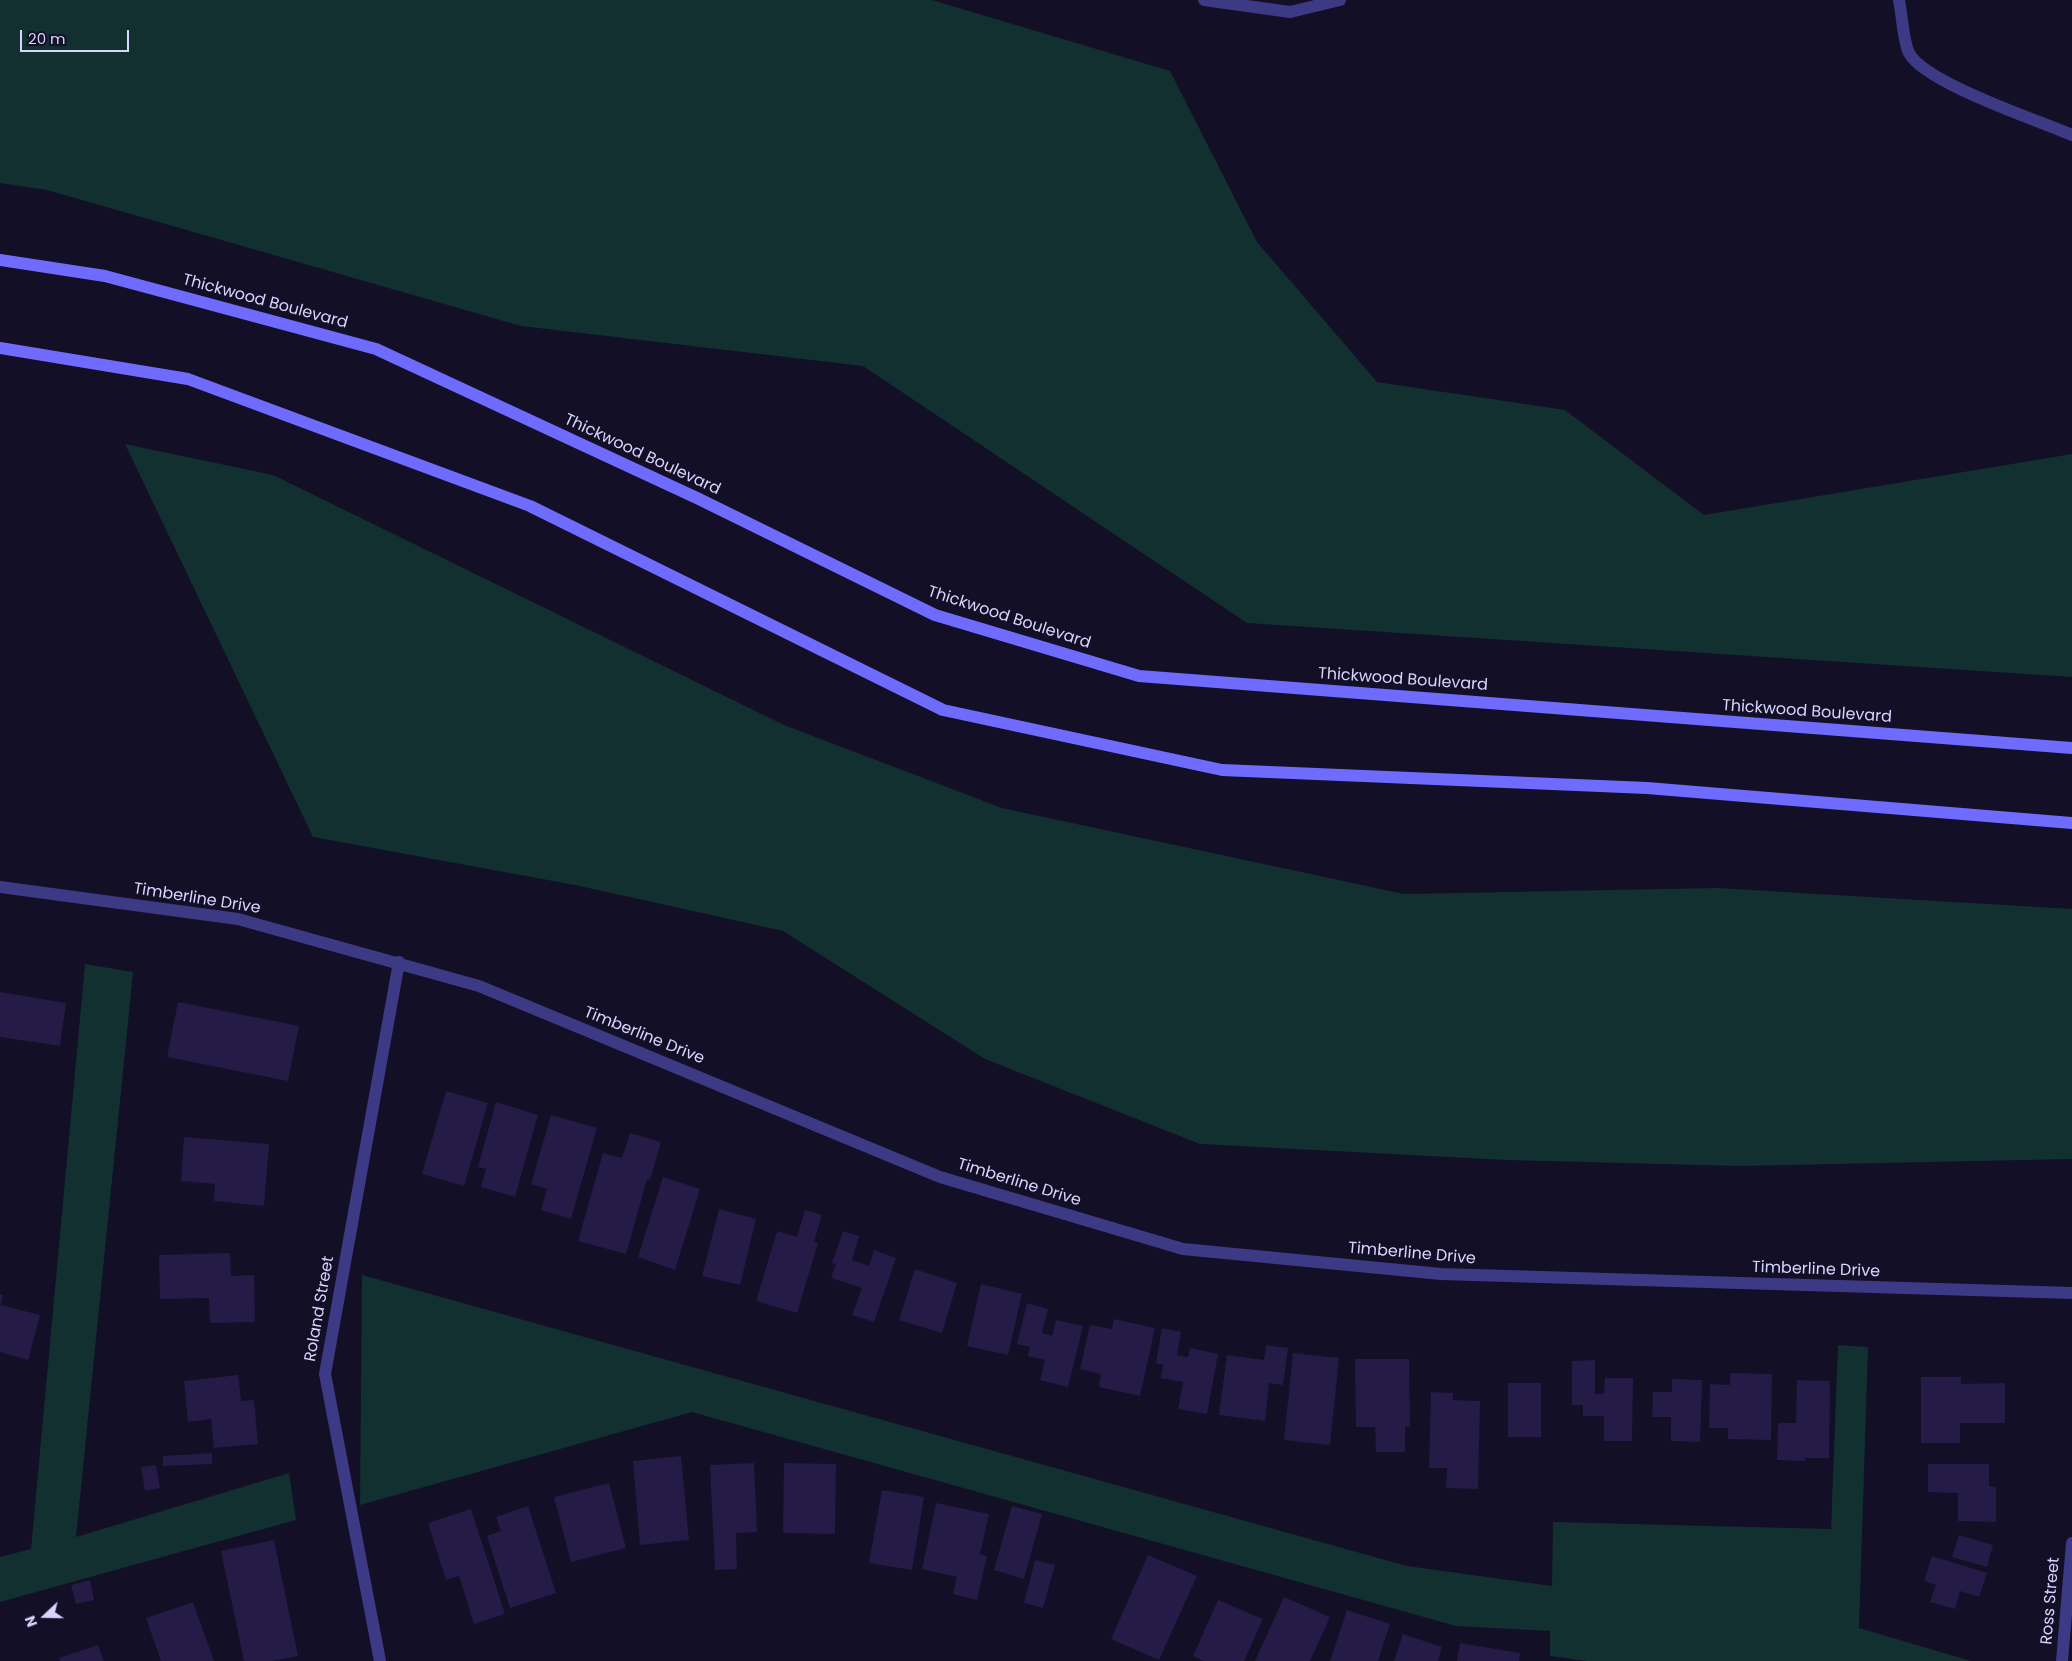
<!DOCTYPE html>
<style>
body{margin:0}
#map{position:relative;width:2072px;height:1661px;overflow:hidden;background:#130f26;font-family:Poppins,sans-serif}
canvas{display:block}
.north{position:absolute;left:20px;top:1591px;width:50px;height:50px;-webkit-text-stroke:4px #130f26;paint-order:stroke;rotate:249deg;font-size:14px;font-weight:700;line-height:20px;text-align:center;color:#d9d4ff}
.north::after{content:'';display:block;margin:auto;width:18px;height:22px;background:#d9d4ff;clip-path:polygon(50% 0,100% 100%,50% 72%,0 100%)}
.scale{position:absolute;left:20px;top:30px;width:109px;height:22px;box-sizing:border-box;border:2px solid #d9d4ff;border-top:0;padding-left:6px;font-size:15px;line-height:18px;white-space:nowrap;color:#d9d4ff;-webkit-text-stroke:4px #130f26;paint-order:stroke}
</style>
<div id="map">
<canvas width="2072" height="1661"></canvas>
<div class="north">N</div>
<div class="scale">20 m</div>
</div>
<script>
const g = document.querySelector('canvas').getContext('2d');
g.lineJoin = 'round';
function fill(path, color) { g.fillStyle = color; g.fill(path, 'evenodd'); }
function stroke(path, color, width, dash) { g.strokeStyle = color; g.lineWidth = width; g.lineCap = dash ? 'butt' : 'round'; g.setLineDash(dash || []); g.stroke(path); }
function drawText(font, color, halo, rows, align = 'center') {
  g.font = font + ' Poppins,sans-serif'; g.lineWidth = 4.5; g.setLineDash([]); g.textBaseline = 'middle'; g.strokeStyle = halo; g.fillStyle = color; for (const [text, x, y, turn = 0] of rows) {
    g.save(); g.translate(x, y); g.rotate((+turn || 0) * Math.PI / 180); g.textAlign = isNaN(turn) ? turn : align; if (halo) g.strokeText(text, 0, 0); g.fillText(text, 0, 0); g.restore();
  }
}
fill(new Path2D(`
 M0,0h932l238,71 87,171 120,140 188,28 139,105 368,-61v223l-825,-54 -384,-257 -342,-40 -474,-136 -47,-7z
 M125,444l148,31 511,250 218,83 402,86 313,-6 355,21v250l-332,7 -234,-6 -306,-16 -215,-85 -202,-128 -208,-46 -262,-48z
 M85,964l48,8 -57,565 213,-64 7,47 -296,82v-45l31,-8z
 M362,1275l1045,291 145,20 1,-64 278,7 7,-184 30,2 -9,281 112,33h-384l-37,-5v-25l-94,-5 -764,-214 -332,93z`), '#12302f');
fill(new Path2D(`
 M0,992l66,11 -6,43 -60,-9z
 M178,1002l121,24 -11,55 -121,-24z
 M446,1091l42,12 -24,83 -42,-12z
 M496,1102l42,13 -23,82 -34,-10 5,-18 -8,-2z
 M551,1115l46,13 -26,91 -30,-9 6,-21 -16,-5z
 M630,1133l31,9 -11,38 -3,-1 -21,75 -48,-13 25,-88 19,5z
 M184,1137l85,7 -5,62 -50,-5 1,-17 -34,-3z
 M663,1177l37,12 -25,81 -37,-13z
 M719,1209l37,10 -16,66 -38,-9z
 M805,1210l17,5 -8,27 4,1 -21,70 -41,-12 21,-70 20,6z
 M843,1231l16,5 -7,24 17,6 5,-16 22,8 -22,64 -22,-7 10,-27 -31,-10 5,-14 -4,-1z
 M230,1253l1,23 23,-1 1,47 -45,1 -1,-25 -49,1 -1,-44z
 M915,1269l42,14 -15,50 -43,-13z
 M981,1284l41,10 -14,61 -41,-9z
 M0,1294l3,1 -2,10 39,10 -12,45 -28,-8z
 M1027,1303l21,6 -6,24 10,3 4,-16 27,6 -15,61 -28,-7 5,-20 -17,-4 2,-9 -13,-3z
 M1114,1319l41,9 -15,68 -41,-9 2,-13 -21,-5 10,-44 22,4z
 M1162,1328l19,4 -4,23 11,2 2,-9 28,6 -11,60 -29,-5 5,-27 -22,-4 2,-13 -7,-2z
 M1266,1345l22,3 -5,37 -14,-2 -4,38 -46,-6 8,-60 37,5z
 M1293,1353l46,5 -9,87 -46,-5z
 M1355,1359h54l1,68h-5v25h-29l-1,-25h-19z
 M1595,1360v34h9l1,-16h28l-1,63h-28v-25h-21v-11h-11v-44z
 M1730,1373l42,1 -1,66 -43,-1v-11h-19l1,-44 20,1z
 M238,1375l3,26 13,-1 4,44 -44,4 -3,-29 -23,3 -4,-41z
 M1921,1377h40v7l44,-1v40h-45v20h-39z
 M1672,1379l30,1 -2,62 -29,-1v-24h-19l1,-25h19z
 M1797,1380l33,1 -1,77h-24v3l-28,-1 1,-37h18z
 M1508,1383h33v54h-33z
 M1431,1392l22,1v7l27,1 -2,88 -32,-1 1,-20h-18z
 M212,1453v11l-49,2v-10z
 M681,1456l8,84 -49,5 -7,-84z
 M754,1463l3,69 -21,1 1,36 -22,1 -5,-105z
 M784,1463l52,1 -1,70 -52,-1z
 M1928,1464h61v22l7,1v35l-38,-1v-28l-30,-1z
 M156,1465l4,23 -15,3 -4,-24z
 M609,1483l17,65 -55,14 -17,-65z
 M882,1490l42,7 -12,73 -43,-7z
 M936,1503l53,11 -9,40 7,2 -10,44 -24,-6 4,-17 -35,-8z
 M528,1506l28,87 -46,15 -23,-72 14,-5 -5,-14z
 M1012,1506l30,8 -18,65 -30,-9z
 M471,1509l34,105 -31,10 -15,-48 -13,4 -18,-57z
 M1959,1535l34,10 -6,22 -35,-10z
 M274,1540l24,116 -26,5h-28l-23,-110z
 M1148,1555l49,21 -38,84 -48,-21z
 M1932,1556l55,17 -8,24 -19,-6 -5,18 -25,-7 6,-17 -12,-4z
 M1035,1560l20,5 -12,43 -19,-5z
 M90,1580l4,20 -18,4 -5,-19z
 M1284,1597l46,20 -20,44h-55z
 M1218,1600l45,19 -19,42h-40l-11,-5z
 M193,1602l21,59h-53l-15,-43z
 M1347,1610l43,14 -12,37h-48z
 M1403,1634l39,13 -4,14h-44z
 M1460,1643l60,10 -1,8h-62z
 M98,1645l6,16h-44l-1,-3z`), '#241b47');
stroke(new Path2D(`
 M1899,0c3,14 4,41 10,53 16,30 128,67 163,82`), '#3d3a85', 12);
stroke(new Path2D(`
 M1204,0l86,12 50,-12
 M0,887l238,32 241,67 461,191 243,72 258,25 631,19
 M380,1661l-55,-287 74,-412
 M2062,1661l10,-118`), '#3d3a85', 12);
stroke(new Path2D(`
 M0,260l105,16 271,73 323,150 236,116 204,61 933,72
 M0,348l188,31 342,127 413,204 279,60 425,18 425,35`), '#6f6bff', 12);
drawText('16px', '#d9d4ff', '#130f26', [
 ["Thickwood Boulevard",265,302,15],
 ["Thickwood Boulevard",642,455,25],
 ["Thickwood Boulevard",1009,618,18],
 ["Thickwood Boulevard",1403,680,4],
 ["Thickwood Boulevard",1807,712,4],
 ["Timberline Drive",197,899,9],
 ["Timberline Drive",644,1036,22],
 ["Timberline Drive",1019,1183,17],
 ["Timberline Drive",1412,1254,5],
 ["Timberline Drive",1816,1270,2],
 ["Roland Street",320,1309,-80],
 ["Ross Street",2051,1601,-85]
]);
</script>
